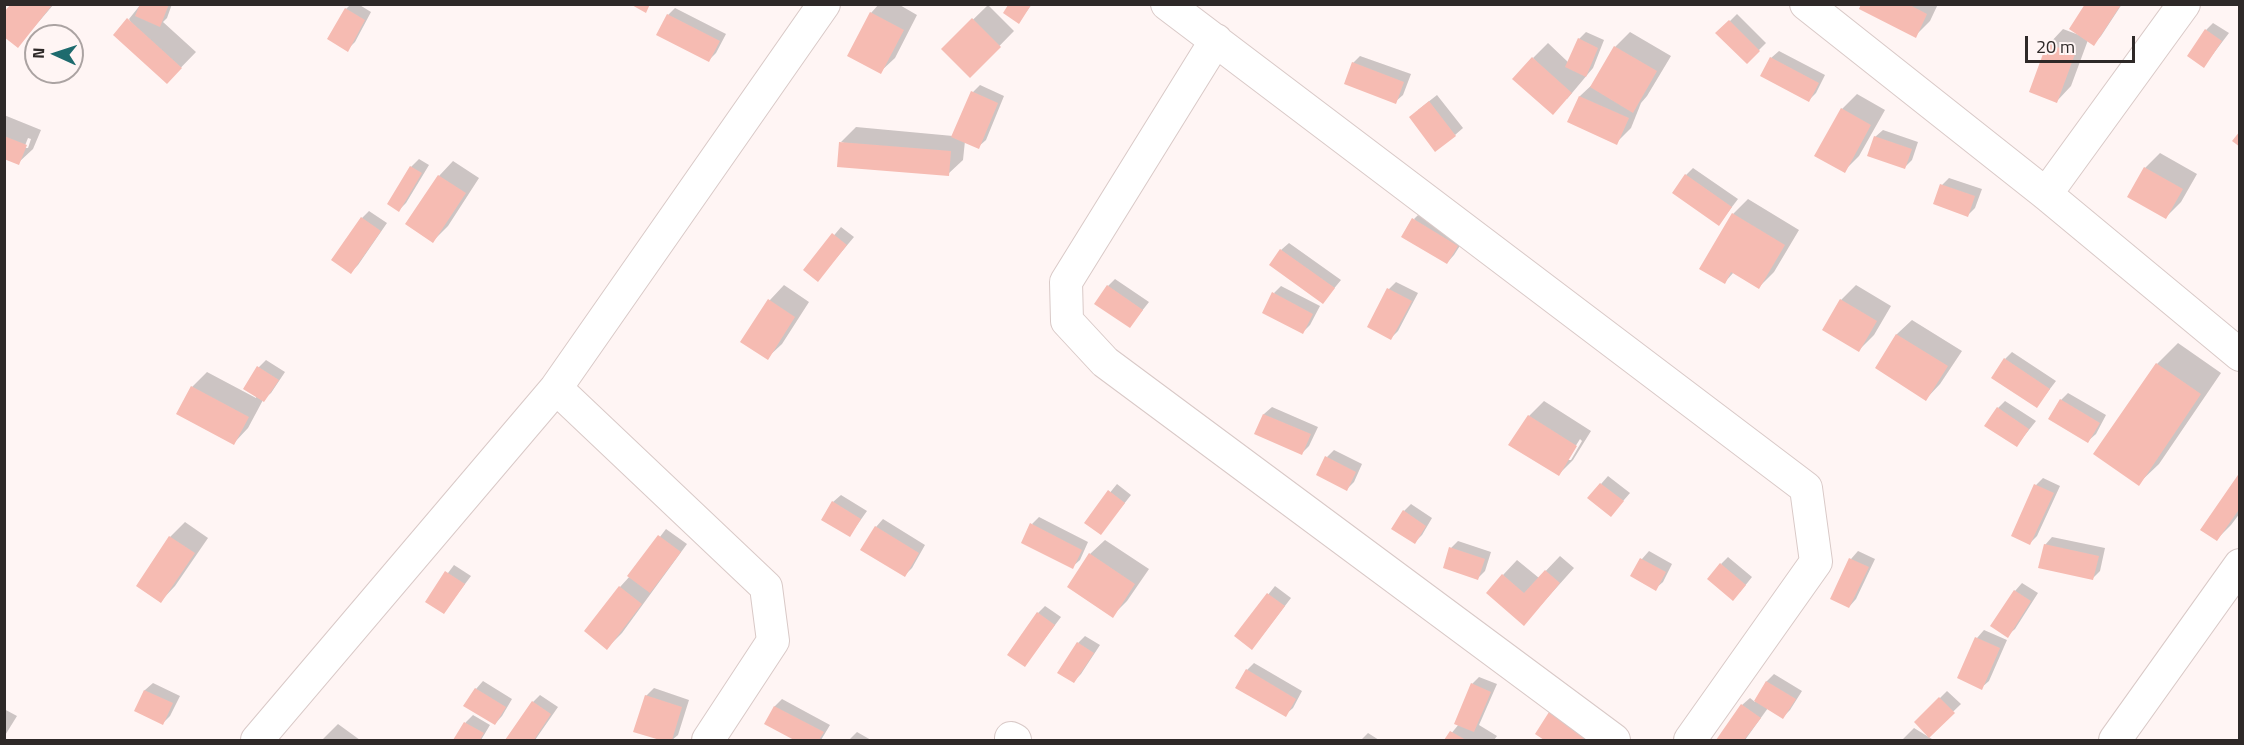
<!DOCTYPE html>
<style>
body{margin:0}
#map{position:relative;width:2244px;height:745px;overflow:hidden;background:#fff5f4;font-family:"Titillium Web",sans-serif}
canvas{display:block}
.frame{position:absolute;inset:0;border:6px solid #2e2928;pointer-events:none}
.north{position:absolute;left:24px;top:24px;width:60px;height:60px;box-sizing:border-box;background:#fff5f4;border:2px solid #aba3a2;border-radius:50%;rotate:273deg;font-size:16px;font-weight:700;line-height:24px;text-align:center;color:#2e2928}
.north::after{content:'';display:block;margin:auto;width:21px;height:27px;background:#1e6b6e;clip-path:polygon(50% 0,100% 100%,50% 72%,0 100%)}
.scale{position:absolute;left:2025px;top:36px;width:110px;height:27px;box-sizing:border-box;border:3px solid #2e2928;border-top:0;padding-left:8px;font-size:18px;line-height:21px;white-space:nowrap;color:#2e2928;-webkit-text-stroke:4px #fff5f4;paint-order:stroke}
</style>
<div id="map">
<canvas width="2244" height="745"></canvas>
<div class="frame"></div>
<div class="north">N</div>
<div class="scale">20 m</div>
</div>
<script>
const g = document.querySelector('canvas').getContext('2d');
g.lineJoin = 'round';
function fill(path, color) { g.fillStyle = color; g.fill(path, 'evenodd'); }
function stroke(path, color, width, dash) { g.strokeStyle = color; g.lineWidth = width; g.lineCap = dash ? 'butt' : 'round'; g.setLineDash(dash || []); g.stroke(path); }
fill(new Path2D(`
 M12,4h42l-36,42 -14,-32z
 M141,4h31l-5,14 -4,4 33,30 -29,30 -38,-63z
 M351,4h7l13,8 -16,30 -8,8 -1,-41z
 M879,4h19l19,11 -22,43 -15,14 -31,-17 22,-42z
 M1010,4h22l-13,18 -14,-9z
 M1863,4h75l-8,17 -15,15z
 M2087,4h35l-21,32 -7,8 -6,-4 -17,46 -14,15 -8,-57 14,-15 16,6z
 M988,5l26,26 -44,45 -27,-27z
 M675,8l51,26 -10,19 -7,7 -41,-45z
 M1737,14l29,29 -19,19 -29,-29z
 M2213,23l16,10 -25,33 2,-36z
 M1586,32l18,8 -11,28 -26,31 -34,-41 15,-15 21,20 10,-24z
 M1630,32l41,24 -24,40 -6,7 -10,25 -15,15 -47,-21 11,-26 15,-14 20,-35z
 M1779,51l46,24 -9,18 -7,7 -38,-42z
 M1360,56l51,18 -8,21 -8,7 -42,-39z
 M980,85l24,11 -18,44 -8,7 -13,-6 -2,19 -15,14 -107,-32 15,-15 97,9 20,-44z
 M1857,94l28,16 -26,46 -15,15 -2,-62z
 M1437,95l26,33 -8,7 -37,-25z
 M4,115l37,15 -8,19 -15,14 -14,-6zM28,138l3,1 -3,9h-4z
 M1883,130l35,12 -6,18 -8,8 -29,-31z
 M2160,153l37,21 -16,28 -15,15 -21,-49z
 M419,159l10,6 -23,38 -7,7 -10,-6 22,-37z
 M453,161l26,17 -31,48 -15,15 6,-65z
 M1693,168l45,31 -19,25 -33,-49z
 M1949,178l33,11 -7,19 -7,7 -26,-30z
 M1748,199l51,31 -25,42 -15,15 -25,-15 -9,10 -24,-14 32,-54z
 M369,211l18,12 -29,42 -7,7 11,-54z
 M1421,212l44,26 -11,17 -7,8 -33,-44z
 M841,227l13,10 -36,43 -13,-10z
 M1289,243l52,37 -18,22 -42,-52z
 M1115,279l34,23 -19,24 -22,-40z
 M1396,282l22,11 -20,38 -7,7 -2,-49z
 M784,285l25,17 -27,42 -15,14 -24,-16 27,-42z
 M1856,285l35,21 -17,29 -15,15 -18,-50z
 M1281,286l39,20 -10,19 -7,7 -29,-39z
 M1912,320l50,31 -22,33 -14,15 -49,-31 20,-34z
 M2178,343l43,30 -62,91 -21,20 19,-120z
 M2012,352l44,29 -19,25 -32,-47z
 M266,360l19,12 -14,21 -8,7 -15,28 -14,15 -42,-56 15,-15 49,26 3,-31z
 M2068,393l38,22 -10,19 -8,7 -27,-41z
 M1544,401l47,30 -18,29 -15,15 -29,-59zM1580,439l2,2 -11,19h-4z
 M2005,401l31,20 -19,24 -19,-37z
 M1272,407l46,20 -9,19 -7,7 -46,-20 8,-19z
 M1334,450l28,14 -8,18 -7,7 -20,-32z
 M2240,475v38l-9,12 -14,14z
 M1608,476l22,17 -19,22 -10,-31z
 M2043,478l17,8 -23,50 -7,7 6,-58z
 M1117,484l14,11 -30,38 -15,-11z
 M841,495l26,16 -17,24 -17,-33z
 M1411,504l21,14 -10,17 -7,7 -11,-31z
 M1039,517l49,25 -8,18 -8,7 -40,-43z
 M883,519l42,26 -13,23 -7,7 -29,-48z
 M185,522l23,16 -33,48 -14,15 9,-64z
 M666,529l21,15 -65,89 -15,15 13,-61 10,-11z
 M2052,537l53,11 -5,23 -7,7 -48,-33z
 M1105,540l44,29 -22,32 -15,15 -22,-62z
 M1458,541l33,11 -6,19 -7,7 -27,-30z
 M1649,551l23,13 -9,18 -8,7 -23,-13 10,-17z
 M1858,551l17,8 -19,40 -7,8 -17,-9 19,-39z
 M1560,556l14,12 -50,56 -21,-49 14,-15 22,18z
 M1728,557l24,20 -12,15 -19,-28z
 M454,565l17,11 -27,36 -17,-11z
 M2022,583l16,10 -23,36 -8,7 -15,-10 23,-35z
 M1275,586l16,12 -32,42 -23,-5z
 M1045,606l16,11 -36,48 13,-52z
 M1984,630l23,10 -18,41 -8,7 -22,-10 18,-40z
 M1085,636l15,9 -19,29 -7,7 4,-38z
 M1254,663l48,28 -9,17 -8,7 -38,-45z
 M1774,674l28,17 -12,19 -7,7 -15,-9 -23,32 -27,-1 24,-34 8,-7 5,4 12,-21z
 M1479,677l18,7 -18,41 18,11 -3,4h-48l13,-16 13,-40z
 M483,681l29,18 -10,17 -7,8 -30,-18 11,-17z
 M153,683l27,13 -10,20 -7,7 -27,-13 9,-20z
 M654,688l35,12 -11,35 -6,5h-7l-30,-9 11,-35z
 M1947,691l14,13 -32,31 -13,-13z
 M540,695l18,12 -23,33h-28l26,-38z
 M782,699l48,26 -9,15h-24l-31,-16 9,-18z
 M1565,699l40,41h-58l-10,-6 13,-21z
 M4,709l13,7 -13,21z
 M473,715l17,10 -9,15h-26l11,-18z
 M338,724l22,16h-38z
 M1914,728l18,11 -1,1h-29z
 M857,732l14,8h-22z
 M1368,733l11,7h-18z`), '#0003');
fill(new Path2D(`
 M140,4h29l-9,23 -25,-11z
 M630,4h20l-4,9z
 M1861,4h47l19,10 -11,24 -57,-29z
 M2085,4l35,2 -26,40 -25,-17z
 M10,5h42l-34,43 -14,-11v-25z
 M1008,5h23l-12,19 -16,-11z
 M345,8l20,12 -17,32 -21,-13z
 M870,12l34,18 -23,44 -34,-18z
 M667,14l53,27 -11,21 -53,-27z
 M127,18l55,50 -15,16 -54,-49z
 M972,18l29,29 -31,31 -29,-29z
 M1729,20l31,31 -13,13 -32,-31z
 M2205,29l17,12 -18,27 -17,-12z
 M1578,38l20,10 -12,29 -21,-10z
 M2047,43l28,11 -18,49 -28,-11z
 M1614,46l43,25 -24,42 -43,-26z
 M1532,57l40,36 -19,22 -41,-36z
 M1770,57l49,26 -10,19 -49,-26z
 M1352,62l52,20 -8,22 -52,-20z
 M971,91l27,12 -19,46 -28,-12z
 M1579,96l50,22 -12,27 -50,-23z
 M1429,101l27,35 -21,16 -26,-35z
 M1841,108l30,17 -26,48 -31,-17z
 M2240,131v16l-8,-6z
 M4,136l23,9 -8,20 -15,-6z
 M1874,136l38,13 -7,20 -38,-13z
 M839,142l112,9 -2,25 -112,-9z
 M410,166l12,7 -23,39 -12,-8z
 M2144,167l39,22 -17,30 -39,-22z
 M1685,174l47,33 -13,19 -47,-33z
 M438,175l28,18 -33,50 -28,-19z
 M1940,184l35,12 -7,21 -35,-13z
 M1732,213l53,32 -26,44 -28,-17 -6,12 -26,-15z
 M361,217l20,14 -30,43 -20,-14z
 M1412,218l46,28 -11,18 -46,-27z
 M832,233l15,12 -29,37 -15,-12z
 M1280,249l55,39 -12,16 -54,-39z
 M1107,285l36,25 -13,18 -36,-24z
 M1387,288l25,13 -21,39 -24,-13z
 M1272,292l41,22 -10,20 -41,-21z
 M768,299l27,18 -27,43 -28,-18z
 M1840,299l37,22 -18,31 -37,-22z
 M1896,334l52,32 -22,35 -51,-33z
 M2004,358l46,31 -13,19 -46,-30z
 M2156,363l45,31 -62,92 -46,-32z
 M257,366l22,14 -15,22 -21,-13z
 M191,386l58,31 -15,28 -58,-31z
 M2060,399l40,24 -12,20 -40,-24z
 M1997,407l32,22 -12,18 -33,-21z
 M1263,414l48,20 -9,21 -48,-21z
 M1528,415l49,31 -18,30 -51,-31z
 M1325,456l31,16 -9,19 -31,-16z
 M2240,472v36l-23,33 -17,-11z
 M1600,483l24,18 -13,16 -24,-19z
 M2034,484l20,9 -24,52 -19,-9z
 M1108,490l17,13 -24,32 -17,-12z
 M832,501l29,18 -11,18 -29,-17z
 M1403,510l23,16 -11,18 -24,-15z
 M1030,523l52,27 -9,19 -52,-26z
 M875,526l44,27 -14,24 -45,-27z
 M658,535l23,17 -31,41 -23,-17z
 M169,536l26,17 -34,50 -25,-17z
 M2044,544l55,12 -6,24 -55,-12z
 M1449,547l36,12 -7,21 -35,-12z
 M1089,553l46,31 -22,34 -46,-31z
 M1640,558l26,14 -10,19 -26,-15z
 M1849,558l20,9 -20,41 -19,-9z
 M1720,563l26,22 -13,16 -26,-22z
 M1545,570l15,13 -36,43 -38,-33 16,-19 22,19z
 M445,571l20,13 -21,30 -19,-12z
 M619,586l23,18 -35,46 -23,-19z
 M2014,590l17,11 -23,37 -18,-12z
 M1267,593l18,13 -33,44 -18,-14z
 M1037,612l18,13 -30,42 -18,-12z
 M1975,637l25,11 -18,42 -25,-12z
 M1077,642l17,11 -20,30 -17,-10z
 M1246,669l50,30 -10,18 -51,-29z
 M1766,681l30,18 -13,20 -29,-18z
 M1471,683l20,9 -17,40 -20,-8z
 M475,688l31,19 -11,18 -32,-19z
 M144,690l29,13 -10,22 -29,-14z
 M645,695l37,12 -10,33h-12l-27,-8z
 M1939,697l16,16 -26,25 -15,-16z
 M532,701l19,13 -17,26h-29z
 M1741,704l20,14 -17,22h-28z
 M774,706l50,26 -5,8h-25l-30,-16z
 M1549,712l43,28h-48l-9,-6z
 M464,722l20,11 -4,7h-27z
 M1450,731l16,9h-22z`), '#f6bbb2');
const minor = new Path2D(`
 M1167,4l639,484 10,74 -126,178
 M1806,4l240,190 194,161
 M1216,40l-150,242 1,39 38,41 509,378
 M2046,194l138,-190
 M556,388l210,199 7,54 -65,99
 M1011,738l4,2
 M257,740l299,-352 268,-384
 M2115,740l125,-175`);
stroke(minor, '#d9c9c7', 34);
stroke(minor, '#fff', 32);
</script>
